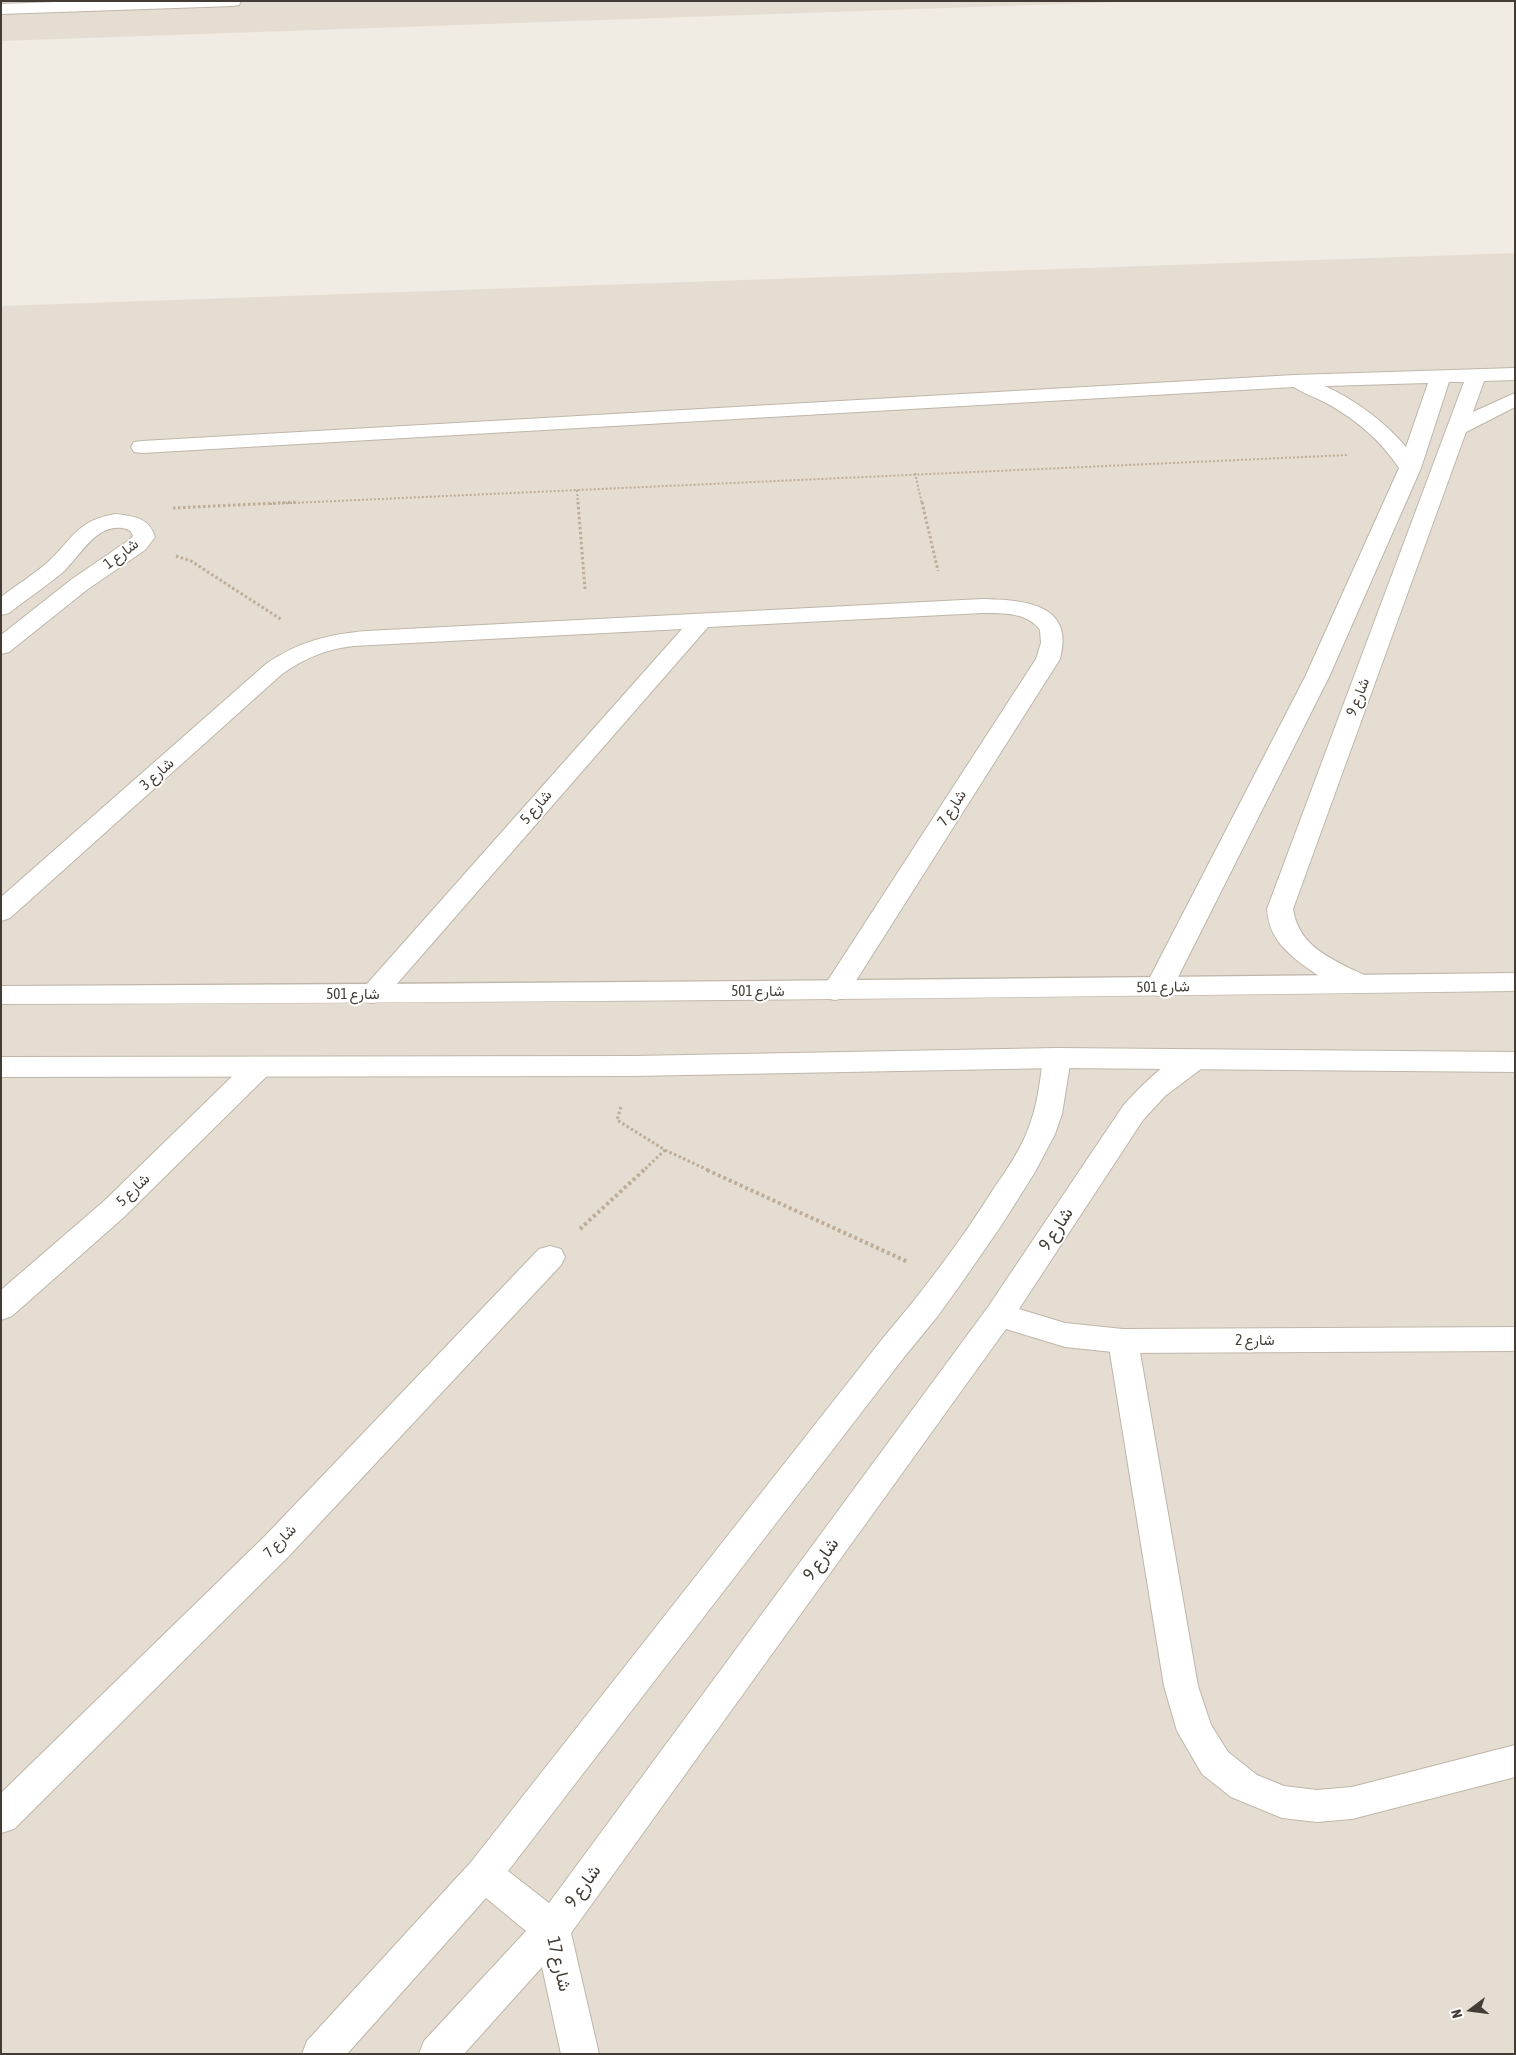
<!DOCTYPE html>
<meta charset="utf-8">
<style>
body{margin:0}
#map{position:relative;width:1516px;height:2055px;overflow:hidden;background:#f1ece3;font-family:"Asap Condensed",sans-serif}
canvas{display:block}
.frame{position:absolute;inset:0;border:2px solid #423c34;pointer-events:none}
.north{position:absolute;left:1446px;top:1985px;width:50px;height:50px;-webkit-text-stroke:4px #fff;paint-order:stroke;rotate:255deg;font-size:14px;font-weight:700;line-height:20px;text-align:center;color:#423c34}
.north::after{content:'';display:block;margin:auto;width:18px;height:22px;background:#423c34;clip-path:polygon(50% 0,100% 100%,50% 72%,0 100%)}
</style>
<div id="map">
<canvas width="1516" height="2055"></canvas>
<div class="frame"></div>
<div class="north">N</div>
</div>
<script>
const g = document.querySelector('canvas').getContext('2d');
g.lineJoin = 'round';
function fill(path, color) { g.fillStyle = color; g.fill(path, 'evenodd'); }
function stroke(path, color, width, dash) { g.strokeStyle = color; g.lineWidth = width; g.lineCap = dash ? 'butt' : 'round'; g.setLineDash(dash || []); g.stroke(path); }
function drawText(font, color, halo, rows, align = 'center') {
  g.font = font + ' "Asap Condensed",Vazirmatn,sans-serif'; g.lineWidth = 4; g.setLineDash([]); g.textBaseline = 'middle'; g.strokeStyle = halo; g.fillStyle = color; for (const [text, x, y, turn = 0] of rows) {
    g.save(); g.translate(x, y); g.rotate((+turn || 0) * Math.PI / 180); g.textAlign = isNaN(turn) ? turn : align; if (halo) g.strokeText(text, 0, 0); g.fillText(text, 0, 0); g.restore();
  }
}
fill(new Path2D(`
 M1,1h1147l-1147,40z
 M1515,253v1801h-1514v-1748z`), '#e5ddd1');
const service = new Path2D(`
 M1123,1329l11,3 4,9 60,345 13,39 17,27 29,23 27,11 33,4 35,-3 163,-42v32l-163,42 -35,3 -35,-4 -51,-21 -29,-23 -25,-43 -13,-45 -56,-345 4,-9z`);
const minor = new Path2D(`
 M82,1h159l-2,4 -6,1 -232,8v-10z
 M1515,368v12l-31,1 -11,31 42,-19v14l-49,25 -173,477c5,33 30,46 58,60 9,4 17,6 23,15l-4,7c-4,1 -8,2 -12,2 -22,-3 -67,-33 -80,-52 -7,-10 -10,-20 -11,-32l197,-527h-15l-28,86 -92,209 -156,310 -4,7 -10,2 -10,-2 -4,-7 160,-310 94,-209c-18,-27 -42,-48 -71,-64 -11,-6 -24,-10 -34,-17l-1152,66 -8,-1 -3,-5 3,-5 8,-1 1152,-66zM1428,383l-22,64c-23,-27 -50,-46 -81,-61z
 M115,514c18,2 34,3 40,23l-10,13 -57,39 -79,63 -8,2v-19l71,-56 57,-39 4,-4c-2,-6 -5,-7 -11,-8 -28,-3 -42,29 -60,45 -17,14 -35,26 -53,40l-8,2v-18c16,-12 32,-22 47,-35 26,-24 28,-41 67,-48z
 M982,599c42,1 93,4 78,60l-215,339 -10,2 -10,-2 -4,-7 215,-332 5,-16 -1,-13c-12,-18 -39,-17 -58,-17l-274,14 -326,374 -10,2 -10,-2 -4,-7 324,-365 -329,17c-27,3 -48,12 -71,28l-272,244 -9,3v-24l265,-233c31,-22 63,-30 101,-33z
 M1057,1048l10,3 4,7 -9,56 -7,20 -20,38 -34,54 -43,62 -21,29 -32,39 -397,515 41,32 439,-596 135,-201c13,-15 51,-54 70,-56 4,-1 8,1 12,2l4,7 -4,7 -40,30 -22,24 -124,189 46,14 58,6 392,-2v24l-392,2 -58,-6 -59,-18 -435,604 28,121h-38l-19,-87 -78,87h-45l5,-13 102,-110 -40,-33 -139,156h-45l5,-13 164,-179 412,-524c40,-47 78,-97 111,-150 12,-17 25,-36 33,-56 10,-24 13,-49 16,-74l4,-7z
 M259,1057l10,3 4,7 -4,7 -145,143 -112,99 -11,4v-30l103,-89 145,-141z
 M550,1246l11,3 4,8 -4,8 -272,291 -275,273 -13,4v-40l264,-257 274,-287z`);
const tertiary = new Path2D(`
 M1515,973v18c-505,7 -1009,12 -1514,13v-18c505,-2 1009,-7 1514,-13z
 M1057,1048l458,4v20l-458,-4 -423,8 -633,1v-20l633,-1z`);
stroke(service, '#bfb6a9', 2);
stroke(minor, '#bfb6a9', 2);
stroke(tertiary, '#bfb6a9', 2);
stroke(new Path2D(`
 M915,473l7,31
 M577,490l1,14
 M270,504l1078,-49`), '#bdad98', 2, [2, 2]);
stroke(new Path2D(`
 M578,502l7,87
 M922,502l16,69
 M173,508l125,-6
 M176,556l15,5 91,59
 M621,1107l-4,13 48,30 -22,21
 M665,1150l45,21`), '#bdad98', 3, [2.5, 2.5]);
stroke(new Path2D(`
 M707,1170l201,92
 M580,1229l64,-59`), '#bdad98', 4, [3, 3]);
fill(service, '#fff');
fill(minor, '#fff');
fill(tertiary, '#fff');
drawText('15px', '#423c34', '#fff', [
 ["شارع 1",121,554,-37],
 ["شارع 9",1358,697,-69],
 ["شارع 3",157,774,-42],
 ["شارع 5",536,807,-49],
 ["شارع 7",952,808,-57],
 ["شارع 501",1163,987,-1],
 ["شارع 501",758,991],
 ["شارع 501",353,994],
 ["شارع 5",133,1190,-44],
 ["شارع 2",1255,1340],
 ["شارع 7",280,1541,-46]
]);
drawText('18px', '#423c34', '#fff', [
 ["شارع 9",1056,1229,-57],
 ["شارع 9",821,1559,-54],
 ["شارع 9",583,1886,-54],
 ["شارع 17",559,1964,77]
]);
</script>
